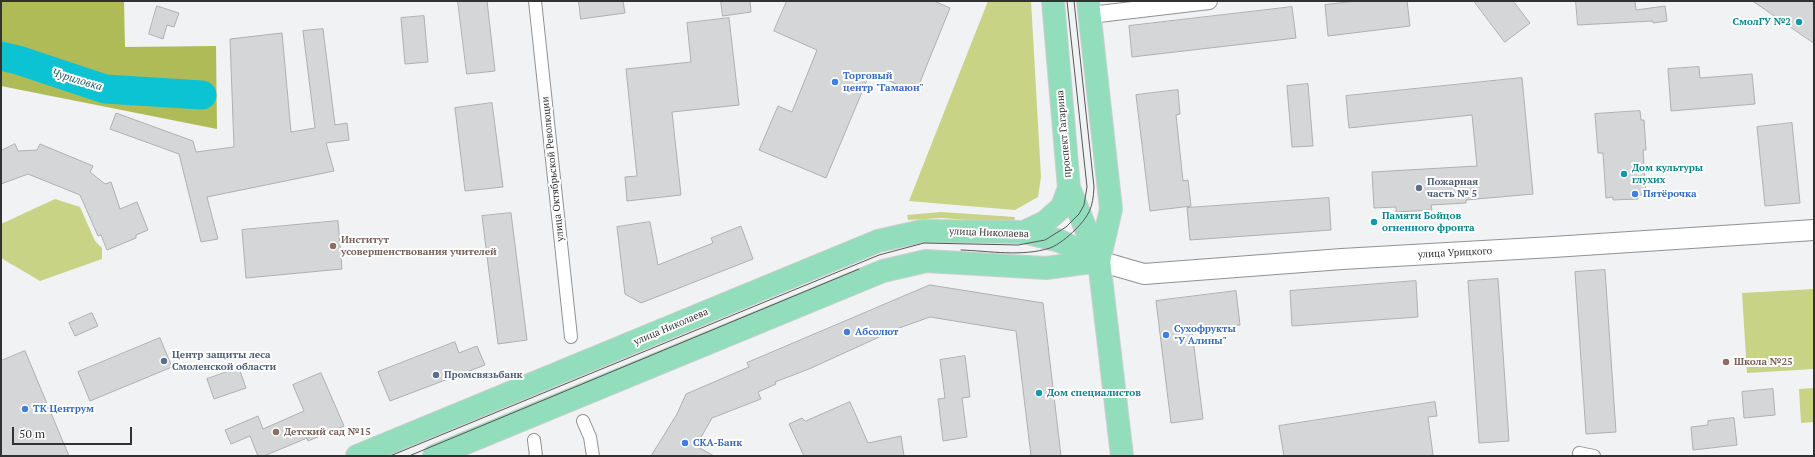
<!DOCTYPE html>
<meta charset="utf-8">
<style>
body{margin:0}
#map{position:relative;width:1815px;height:457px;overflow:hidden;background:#f1f2f4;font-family:"PT Serif",serif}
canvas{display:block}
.frame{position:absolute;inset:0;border:2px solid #323233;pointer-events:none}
.scale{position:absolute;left:12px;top:427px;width:120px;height:18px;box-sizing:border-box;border:2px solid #323233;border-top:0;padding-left:5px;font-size:12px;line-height:14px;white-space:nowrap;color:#323233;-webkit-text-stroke:3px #fff;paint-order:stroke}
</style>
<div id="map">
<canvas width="1815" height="457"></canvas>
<div class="frame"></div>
<div class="scale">50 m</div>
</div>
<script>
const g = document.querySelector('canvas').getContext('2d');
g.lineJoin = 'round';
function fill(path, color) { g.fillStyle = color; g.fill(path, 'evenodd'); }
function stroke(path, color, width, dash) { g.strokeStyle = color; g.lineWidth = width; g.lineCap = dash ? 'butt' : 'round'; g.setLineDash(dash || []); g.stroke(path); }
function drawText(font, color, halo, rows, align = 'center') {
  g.font = font + ' "PT Serif",serif'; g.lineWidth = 4; g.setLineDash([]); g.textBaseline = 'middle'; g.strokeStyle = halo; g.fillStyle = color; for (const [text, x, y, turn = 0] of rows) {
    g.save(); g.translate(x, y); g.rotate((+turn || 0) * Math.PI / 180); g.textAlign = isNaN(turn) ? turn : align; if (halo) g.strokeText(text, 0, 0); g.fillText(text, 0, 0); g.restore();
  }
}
fill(new Path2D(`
 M988,1h43l10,176 -3,20 -23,13 -106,-9z
 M55,199l25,8 15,34 7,7v11l-62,22 -39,-23v-34z
 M941,212l74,5 -1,6 -73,-5 -33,2 -1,-5z
 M1814,289v80l-67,4 -5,-80z
 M1814,388v34l-13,1 -2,-34z`), '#c8d386');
fill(new Path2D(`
 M1,1h123l1,46 91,-1 1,83 -216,-43z`), '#afbb56');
stroke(new Path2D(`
 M1,56l17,4 87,29 97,6`), '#0cc3d3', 29);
const building = new Path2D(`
 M458,1h29l8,70 -28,3z
 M579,1h44l2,12 -44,6z
 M721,1h29l1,11 -28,4z
 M787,1h147l16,7 -34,84 -46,-19 -44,105 -67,-28 19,-44 14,6 25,-62 -43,-19z
 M1357,1h50l3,25 -82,10 -3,-31z
 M1474,1h39l17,22 -25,19z
 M1576,1h59l1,9 29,-4 2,15 -14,2v-2l-75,4z
 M1753,1h61v42z
 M157,6l22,7 -5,14 -7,-2 -4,14 -14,-5z
 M1292,7l4,31 -164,19 -3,-31z
 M424,16l4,46 -23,2 -4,-46z
 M729,18l10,87 -67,7 9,83 -54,6 -2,-24 12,-1 -11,-107 65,-7 -4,-39z
 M323,29l12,96 12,-2 2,17 -23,3 8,28 -127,26 11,42 -17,3 -22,-88 -69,-25 6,-16 77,28 3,11 38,-5 -4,-108 52,-6 9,99 24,-4 -12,-97z
 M1699,67l1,11 52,-4 3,30 -84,7 -3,-42z
 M1522,78l11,116 -67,6v3l-35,2 1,5 -36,2v-5l-22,1 -2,-36 105,-6 -5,-51 -123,13 -3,-32z
 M1308,84l5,62 -21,1 -5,-61z
 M1178,90l2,24 -4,1 7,66 5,-1 3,26 -41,5 -14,-116z
 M492,103l11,84 -38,4 -10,-83z
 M1640,111l1,9h3l2,30h-3l3,45h-9l1,4 -25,1v-3l-7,1 -3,-45h-5l-3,-39z
 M1792,123l8,80 -35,3 -8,-79z
 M15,144l3,7 19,-1 3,-6 53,22 -3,6 15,12 6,-2 9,27 17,-7 11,28 -12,5v3l-29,12 -6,-15 -3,1 -18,-41 -52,-21 -27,10v-33z
 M1329,198l2,32 -141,10 -3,-32z
 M511,213l16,127 -29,4 -16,-128z
 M338,221l4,48 -96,9 -4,-48z
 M650,222l8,43 55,-22 -2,-5 30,-12 12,33 -112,44 -16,-9 -8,-67z
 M1605,270l11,162 -30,2 -11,-162z
 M1498,279l11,162 -30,2 -11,-162z
 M1416,281l2,36 -126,9 -2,-35z
 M930,285l113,18 18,153h-30l-15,-125 -86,-14 -31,11 -90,41 -34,13 1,2 -18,8 3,7 -49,19 -16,28 18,10h-63l26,-42 9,-20 63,-27 -2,-4z
 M1236,291l4,34 -48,6 11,88 -32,4 -15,-122z
 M92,313l6,13 -23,10 -6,-13z
 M160,338l12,29 -82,34 -12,-29z
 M455,342l4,11 18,-7 8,19 -95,36 -12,-29z
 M25,351l44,105h-68v-95z
 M965,356l5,41 -8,1 5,39 -24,4 -5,-42 7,-1 -5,-38z
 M239,368l7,20 -32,11 -7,-20z
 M321,373l23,53 -36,15 -1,-3 -43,18h-6l-8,-20 -19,8 -6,-14 33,-14 5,13 41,-18 -11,-26z
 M1773,389l2,26 -31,3 -2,-26z
 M850,402l18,41 33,-7 3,20h-100l-15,-32 13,-6 3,3z
 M1435,402l2,14 -9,1 5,38 -10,1h-139l-5,-30z
 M1734,418l3,27 -44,5 -2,-23 17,-2v-4z`);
fill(building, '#d5d6d7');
stroke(building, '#adafb0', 1);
const pedestrian = new Path2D(`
 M535,1l36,336
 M583,421l7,16 3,19
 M534,440l2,16
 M1579,453l15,3`);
const minor = new Path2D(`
 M1090,15l119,-14`);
const tertiary = new Path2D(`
 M1099,261l45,13 198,-15 211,-12 261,-17`);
const primary = new Path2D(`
 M1053,1l16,187 30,73 23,195
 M1088,1l23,208 -12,52
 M1024,232l21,-10 17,-15 7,-19
 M357,456l521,-215 44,-10 102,1 36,9 39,20
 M434,456l449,-185 43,-10 120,7 53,-7`);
stroke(pedestrian, '#909192', 14);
stroke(minor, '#909192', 18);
stroke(tertiary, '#909192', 22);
stroke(primary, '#cecece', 24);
stroke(pedestrian, '#fff', 12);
stroke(minor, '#fff', 16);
stroke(tertiary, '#fff', 20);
stroke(primary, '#92debc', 22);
stroke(new Path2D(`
 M961,250c29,1 61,7 89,-2 8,-3 19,-12 25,-18 14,-14 18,-22 19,-43l-20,-186
 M390,456l489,-201 45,-12 94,2 27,-5 21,-13 13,-13 5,-9 3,-18 -20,-186
 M409,456l450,-187`), '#565657', 1);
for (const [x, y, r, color] of [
 [1799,22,4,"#0f9aa8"],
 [835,82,4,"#3f7fe0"],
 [1624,174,4,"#0f9aa8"],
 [1419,188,4,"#5c6f8a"],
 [1635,194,4,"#3f7fe0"],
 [1374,222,4,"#0f9aa8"],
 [333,246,4,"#8d6e63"],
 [847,332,4,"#3f7fe0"],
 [1166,335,4,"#3f7fe0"],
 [164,361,4,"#5c6f8a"],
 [1726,362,4,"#8d6e63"],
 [436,375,4,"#5c6f8a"],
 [1039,393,4,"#0f9aa8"],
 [25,409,4,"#3f7fe0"],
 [276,432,4,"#8d6e63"],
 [685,443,4,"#3f7fe0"]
]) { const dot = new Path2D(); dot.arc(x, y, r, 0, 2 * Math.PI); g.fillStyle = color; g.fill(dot); stroke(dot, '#fff', 1.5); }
drawText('bold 10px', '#0d838f', '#fff', [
 ["СмолГУ №2",1791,22,"right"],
 ["Дом культуры",1632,168],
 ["глухих",1632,180],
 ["Памяти Бойцов",1382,216],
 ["огненного фронта",1382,228],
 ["Дом специалистов",1047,393]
], 'left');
drawText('bold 10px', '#366cbe', '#fff', [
 ["Торговый",843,76],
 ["центр \"Гамаюн\"",843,88],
 ["Пятёрочка",1643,194],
 ["Сухофрукты",1174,329],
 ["\"У Алины\"",1174,341],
 ["Абсолют",855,332],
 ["ТК Центрум",33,409],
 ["СКА-Банк",693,443]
], 'left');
drawText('10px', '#323233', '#fff', [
 ["проспект Гагарина",1064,134,-95],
 ["улица Октябрьской Революции",553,169,-96],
 ["улица Николаева",989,233,2],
 ["улица Урицкого",1455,253,-3],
 ["улица Николаева",671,327,-23]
]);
drawText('bold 10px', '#4e5e75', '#fff', [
 ["Пожарная",1427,182],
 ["часть № 5",1427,194],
 ["Центр защиты леса",172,355],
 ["Смоленской области",172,367],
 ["Промсвязьбанк",444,375]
], 'left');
drawText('bold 10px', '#785e54', '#fff', [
 ["Институт",341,240],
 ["усовершенствования учителей",341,252],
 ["Школа №25",1734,362],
 ["Детский сад №15",284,432]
], 'left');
drawText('italic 11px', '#236067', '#fff', [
 ["Чуриловка",77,80,17]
]);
</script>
